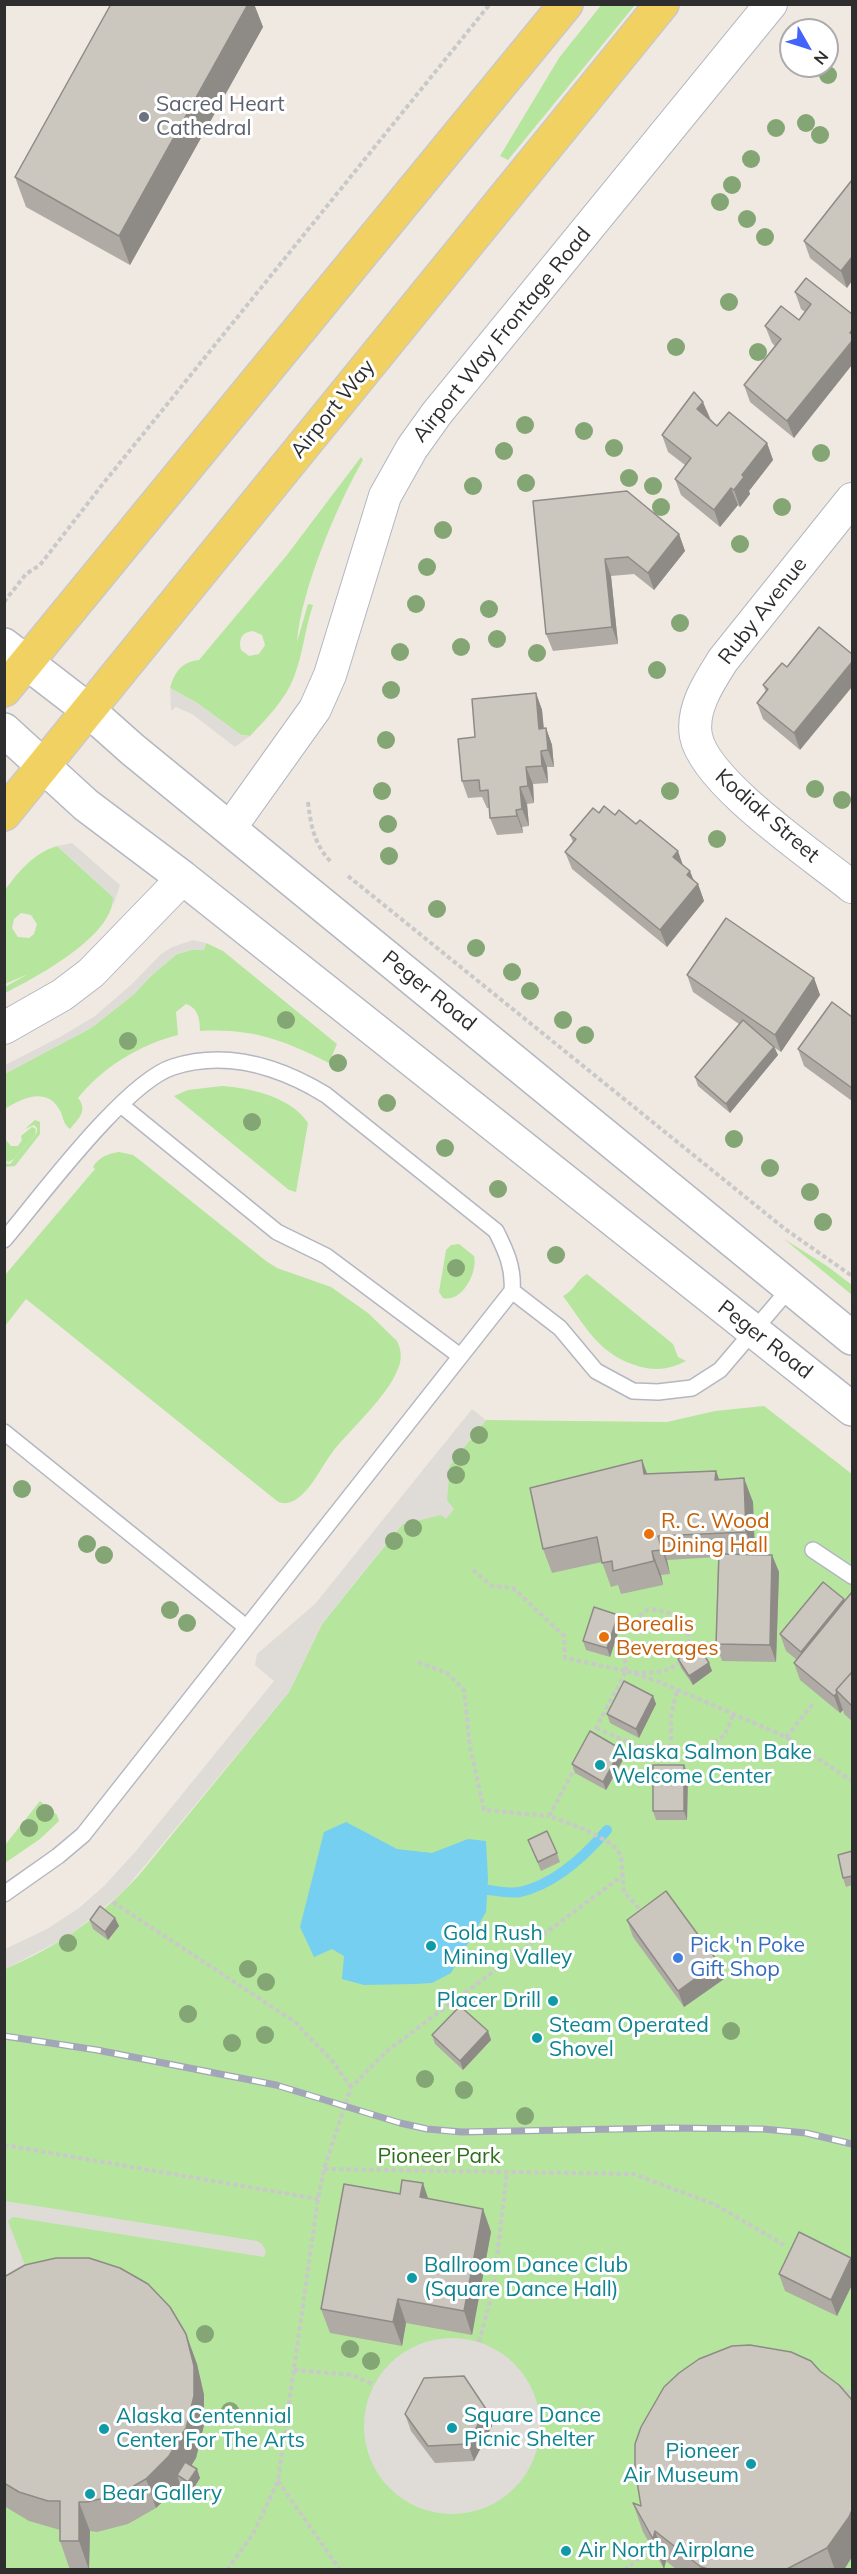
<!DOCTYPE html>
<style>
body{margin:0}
#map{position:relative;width:857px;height:2574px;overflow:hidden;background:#efe9e1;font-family:Mulish,sans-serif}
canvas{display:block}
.frame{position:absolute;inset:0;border:6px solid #2e2e2e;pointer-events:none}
.north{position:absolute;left:779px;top:18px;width:60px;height:60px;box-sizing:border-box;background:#fff;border:2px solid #ababab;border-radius:50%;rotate:129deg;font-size:16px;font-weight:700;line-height:24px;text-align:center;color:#2e2e2e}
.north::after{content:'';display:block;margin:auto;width:21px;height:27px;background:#4264fb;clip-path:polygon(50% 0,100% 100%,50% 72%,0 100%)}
</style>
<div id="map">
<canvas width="857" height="2574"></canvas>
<div class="frame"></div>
<div class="north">N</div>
</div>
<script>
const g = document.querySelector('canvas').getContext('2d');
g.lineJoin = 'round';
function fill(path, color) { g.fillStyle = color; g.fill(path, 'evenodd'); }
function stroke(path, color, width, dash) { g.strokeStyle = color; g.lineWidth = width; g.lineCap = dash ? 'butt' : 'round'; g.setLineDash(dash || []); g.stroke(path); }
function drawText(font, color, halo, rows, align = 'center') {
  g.font = font + ' Mulish,sans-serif'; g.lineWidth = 6; g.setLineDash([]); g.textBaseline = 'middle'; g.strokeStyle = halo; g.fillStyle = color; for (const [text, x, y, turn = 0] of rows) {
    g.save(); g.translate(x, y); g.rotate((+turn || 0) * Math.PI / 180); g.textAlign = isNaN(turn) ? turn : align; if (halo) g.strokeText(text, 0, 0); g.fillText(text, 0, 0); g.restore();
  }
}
fill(new Path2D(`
 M602,4l33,1 -127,155 -8,-4 59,-98z
 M361,457l2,3c-26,45 -62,130 -66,182l11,-38 5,1c-8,23 -10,49 -19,72 -9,23 -27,41 -44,59l-9,-1 -44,-32 -27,-15c5,-17 12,-26 29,-28l88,-105zM253,631l9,4 3,10 -6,9 -10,2 -8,-6c-3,-11 1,-18 12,-19z
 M57,846l56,51c1,39 -78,81 -108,96v-6l23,-13 -23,10v-94c14,-19 29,-37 52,-44zM21,913l10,2 6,9 -3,10 -5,4 -11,-1 -6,-9 2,-9z
 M206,943l17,8 114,93 -8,19c-45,-23 -78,-35 -129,-32 0,-12 -2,-23 -14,-27l-10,8 2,23c-39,10 -75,32 -100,63 10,13 1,20 -8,31 -8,-6 -6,-13 -11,-20 -13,-23 -39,-10 -54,0l-1,-35 87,-46 42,-33 21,-22 23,-19 14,-4h13z
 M222,1086c29,2 69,11 86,37l-12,69 -7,-2 -115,-94 14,-6z
 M35,1120l5,2v12l-25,32 -10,1v-4l5,1 27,-32v-4l-3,-3 -9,4z
 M32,1127l4,2 -1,5 -21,25 -6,3 -3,-2v-21l6,7h7l4,-6 -1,-4z
 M119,1152l14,3 8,6 125,100 11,7 54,19 37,26 29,28c5,10 5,20 0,30 -10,25 -45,57 -63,79 -12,15 -21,37 -36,48 -7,5 -14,7 -21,3l-251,-202 -21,27v-51l90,-106 -2,-2c6,-10 14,-13 26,-15z
 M784,1239l43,27 25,19v10z
 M459,1244l15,12c4,16 -12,47 -31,42l-4,-6 7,-42 5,-5z
 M587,1274l86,70 5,13 8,4c-15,8 -29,10 -45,6 -42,-12 -53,-37 -78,-71 11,-5 13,-16 24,-22z
 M764,1406l88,68v1095h-847v-600c52,-22 96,-52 134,-94l150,-183 33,-68 164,-204 181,2 48,-11z
 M40,1801l17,14 2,6 -19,18 -35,24v-18z`), '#b6e59e');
fill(new Path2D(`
 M170,688l27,15 44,32 9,1 -15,11 -43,-33 -16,-7 -5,4z
 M72,843l48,42 -7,21v-9l-56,-51z
 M193,940l13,3 -2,7h-13l-14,4 -23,19 -21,22 -42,33 -86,46v-9l57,-29 33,-20 37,-32 29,-30 11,-7z
 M472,1409l14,11 -36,45 -3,35 7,9 -8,10 -5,-4 -40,10 -79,99 -33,68 -167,201 -53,43 -64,33v-20l42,-20 32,-21 25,-22 32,-35 138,-170 -19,-16 2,-11 58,-50z
 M5,2201l252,40 5,3 4,7 -2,6 -251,-40 -5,4 28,73 -31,12z
 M364 2426a88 88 0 1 1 176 0a88 88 0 1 1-176 0Z`), '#dfdcd8');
fill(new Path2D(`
 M346,1822l51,27 35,4 36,-14 18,2 2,38 -2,33 -35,61 -19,10 -17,1 -51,1 -22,-6 2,-23 -12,-7 -18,8 -14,-30 24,-95z`), '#75cff0');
stroke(new Path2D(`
 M488,1890c9,1 23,4 32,2 35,-8 65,-36 87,-62`), '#75cff0', 10);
const service = new Path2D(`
 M121,1105l156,127 49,24 134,100
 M4,1240c35,-41 121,-158 169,-173 53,-17 107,0 153,28l170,136c10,20 18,37 16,60l48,37 36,43 37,20 25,1 34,-4 28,-18 70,-82
 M4,1432l242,195
 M813,1550l39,26
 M4,1894l54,-38 25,-21 429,-544`);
const minor = new Path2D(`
 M852,499l-129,161c-14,22 -32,49 -27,76 9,47 118,120 156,151
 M230,828l85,-119 15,-34 55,-179 27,-48 25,-35 334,-409
 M4,1028l58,-33 29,-22 92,-95`);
const secondary = new Path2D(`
 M4,645l83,64 45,40 720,589
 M4,730l82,75 97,73 669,531`);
const primary = new Path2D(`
 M4,690l562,-686
 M4,814l658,-810`);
stroke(service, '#b4b7c1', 18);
stroke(minor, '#b4b7c1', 34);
stroke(secondary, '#b4b7c1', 36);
stroke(primary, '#c9c9c9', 36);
stroke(new Path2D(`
 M4,602l22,-28 14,-9 62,-80 388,-481
 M308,802c3,24 6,42 23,60
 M348,876l437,353 67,47
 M473,1570l19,16 21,2 51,48 1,22 61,13
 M418,1662l29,11 17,17 6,57 14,63 65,6
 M626,1671c-3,-33 -6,-41 22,-62 31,3 44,13 40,46
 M634,1672c19,1 33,2 48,-12
 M596,1728l41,18 40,2
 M592,1736l34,-65 36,12 124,54 66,44
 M786,1737l27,-33
 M714,1743l11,-8 8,-20
 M671,1748v-32l6,-26
 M576,1766l-27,50 35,13 28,15 9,11 3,37 19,21
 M113,1902l182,120 38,40 18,25
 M4,2145l314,54
 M324,2169l310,5 82,31 68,40
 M479,2342l14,-52 14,-118
 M294,2370l58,5 22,10
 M840,2387l12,7
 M278,2481l62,89
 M227,2570l26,-36 25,-53 40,-282 6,-30 27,-82 37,-37 234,-174
 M624,2570l29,-21`), '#c9c9c9', 4, [4.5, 3]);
stroke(service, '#fff', 15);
stroke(minor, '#fff', 32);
stroke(secondary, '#fff', 33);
stroke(primary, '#f2d163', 33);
const rail = new Path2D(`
 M4,2036l93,14 179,35 124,38 27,6 35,3 208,-4 93,1 43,4 46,11`);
stroke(rail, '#a3a6b8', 7);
stroke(rail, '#fff', 4.5, [14]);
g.fillStyle = '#84a574';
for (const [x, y] of [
 [828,75],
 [806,123],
 [776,128],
 [820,135],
 [751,159],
 [732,185],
 [720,202],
 [747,219],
 [765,237],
 [729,302],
 [676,347],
 [758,352],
 [525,425],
 [584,431],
 [614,448],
 [504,451],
 [821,453],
 [629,478],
 [526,483],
 [473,486],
 [653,486],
 [661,507],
 [782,507],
 [443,530],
 [740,544],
 [427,567],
 [416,604],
 [489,609],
 [680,623],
 [497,639],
 [461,647],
 [400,652],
 [537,653],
 [657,670],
 [391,690],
 [386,740],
 [815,789],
 [382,791],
 [670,791],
 [842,800],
 [388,824],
 [717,839],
 [389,856],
 [437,909],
 [476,948],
 [512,972],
 [530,991],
 [286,1020],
 [563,1020],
 [585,1035],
 [128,1041],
 [338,1063],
 [387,1103],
 [252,1122],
 [734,1139],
 [445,1148],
 [770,1168],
 [498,1189],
 [810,1192],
 [823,1222],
 [556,1255],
 [456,1268],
 [479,1435],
 [461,1457],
 [456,1475],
 [22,1489],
 [413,1528],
 [394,1541],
 [87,1544],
 [104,1555],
 [170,1610],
 [187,1623],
 [45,1813],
 [29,1828],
 [68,1943],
 [248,1969],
 [266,1982],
 [188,2014],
 [731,2031],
 [265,2035],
 [232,2043],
 [425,2079],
 [464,2090],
 [525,2116],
 [205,2334],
 [350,2349],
 [371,2361],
 [230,2411]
]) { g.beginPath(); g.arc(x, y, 9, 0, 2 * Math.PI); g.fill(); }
fill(new Path2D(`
 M111,4h143l9,23 -133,238 -104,-58 -11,-30z
 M852,180l-5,108 -37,-30 -6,-17z
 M795,292l57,22 -58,124 -44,-36 -6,-17 31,-39 -3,-3 -7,-17 34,-6 6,-8 -4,-3z
 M710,418l7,8 50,17 6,17 -24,31 1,3 -10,13 -2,-2 -18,22 -39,-32 -6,-16 10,-14 -17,-13 -6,-17z
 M533,501l146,33 6,17 -31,39 -20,-16 -23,2 7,68 -65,7 -7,-17z
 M782,663l18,87 -37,-31 -6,-16 9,-11 -3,-7z
 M536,693l6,17 2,18h2l6,17 2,22h-7l1,16 -15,1 1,19 -7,1 2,22 -7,1 1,6 -26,2 -7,-17 -1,-10h-2l-5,-11 -14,1 -6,-17 13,-44z
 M599,813l16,2 68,51 11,14 4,4 6,17 -37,46 -95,-78 -7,-17 8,-10 -3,-7z
 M687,975l127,3 6,17 -39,57 -6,-4 3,7 -48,58 -32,-27 -3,-9 44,-53 -46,-32z
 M852,1017v84l-48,-35 -6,-17z
 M642,1460l5,14 69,-3 3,9 34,22 2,53h17l7,17 -3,90 -54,-1 -6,-17 2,-87 -51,3 3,14 -9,1 2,10 -42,9 -3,-9 -7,2 -9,-25 -50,11 -9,-24z
 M852,1592v129l-8,-7 -1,-4 -3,3 -40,-33 -6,-17 3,-3 -11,-9 -6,-17 65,-33z
 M618,1615l3,9 -11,33 -24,-7 -3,-9z
 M678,1659l31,4 3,8 -19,14 -12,-17z
 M653,1696l3,8 -17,34 -29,-15 -3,-9z
 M621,1749l3,9 -18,32 -31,-17 -3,-9z
 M688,1774l-1,46h-31l-3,-9z
 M528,1840l29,13 3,9 -19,9z
 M852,1851v34l-6,2 -3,-9z
 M115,1918l4,8 -11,14 -15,-11 -3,-9z
 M627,1920l97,59 -40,28 -51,-70z
 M488,2031l3,9 -28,30 -28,-26 -3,-9z
 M400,2194l83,15 8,23 -19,103 -66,-12 -4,23 -72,-13 -9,-24z
 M851,2258l-14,58 -52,-25 -6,-17z
 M4,2277l182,57 11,30 7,31v30l-8,33 -5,8 9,12 -8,13 -12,-7 -24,24 -28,16 -31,8 -7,-1 -1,39h-19l-10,-29v-11l-31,-9 -25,-15z
 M699,2359l145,211h-167l-11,-9 -2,8 -21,-37 -10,-29 8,3z
 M486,2409l6,17 -18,35 -39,2 -24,-32 -6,-17z`), '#afaba4');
fill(new Path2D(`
 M248,4h6l9,23 -133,238 -11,-29z
 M852,257v24l-5,7 -6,-17z
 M852,341v24l-58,73 -7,-17z
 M703,402l7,16 -7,8 -6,-17z
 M767,443l6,17 -24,31 1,3 -10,13 -6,-17 8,-15z
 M731,488l7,17 -18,22 -6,-17z
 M679,534l6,17 -31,39 -6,-17z
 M605,559l6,17 7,68 -6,-17z
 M852,662v25l-52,63 -6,-17z
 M536,693l6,17 3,36 -6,-17z
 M546,728l6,17 2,22 -6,-17z
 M541,751l6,16 1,16 -6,-17z
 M526,767l7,17 1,19 -6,-17z
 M520,787l7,17 2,22 -7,-17z
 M516,810l6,17 1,6 -6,-17z
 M678,851l6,17 -11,-11z
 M690,871l6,15 2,-2 6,17 -37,46 -7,-17 27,-55z
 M814,978l6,17 -39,57 -6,-17z
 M774,1047l4,8 -48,58 -4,-9z
 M642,1460l9,24 -7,-10z
 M716,1471l9,24 -10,-15z
 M744,1478l9,24 2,54 -9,-24z
 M658,1536l9,24 3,14 -8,-24z
 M652,1551l9,24 2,10 -9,-24z
 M772,1555l7,17 -3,90 -6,-17z
 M844,1599l6,17 -43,53 -6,-17z
 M618,1615l3,9 -11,33 -3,-9z
 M709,1663l3,8 -19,14 -4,-9z
 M837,1693l6,17 -3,3 -6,-17z
 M653,1696l3,8 -17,34 -3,-9z
 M621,1749l3,9 -18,32 -3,-8z
 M684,1765l4,9 -1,46 -3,-9z
 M115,1918l4,8 -11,14 -3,-8z
 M718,1962l6,17 -40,28 -6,-16z
 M488,2031l3,9 -28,30 -3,-9z
 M423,2183l8,24 -11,-10z
 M483,2209l8,23 -19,103 -8,-24z
 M851,2258l1,3v24l-15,31 -6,-16z
 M398,2299l8,24 -4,23 -9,-24z
 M186,2334l11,30 7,31v30l-8,33 -13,21 -6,-4 3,9 -1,2 -23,22 -10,-29z
 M486,2409l6,17 -18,35 -6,-17z
 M197,2469l3,9 -8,13 -4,-9z
 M79,2502l11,29 -1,39 -10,-29z
 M852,2510v47l-8,13h-9l-8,-22z
 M655,2531l11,30 -2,8 -11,-30z`), '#8e8b86');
const building = new Path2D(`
 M111,4h137l-129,232 -104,-59z
 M852,180v77l-11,14 -37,-30z
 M806,278l46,36v16l-2,3 2,1v7l-65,80 -43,-36 37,-46 -16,-13 16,-20 18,14 12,-16 -16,-12z
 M694,392l9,10 -6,7 20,17 12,-14 38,31 -25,32 2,2 -10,13 -3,-2 -17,22 -39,-31 16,-21 -29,-23z
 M627,491l52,43 -31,39 -20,-16 -23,2 7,68 -66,7 -13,-133z
 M819,627l33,27v8l-58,71 -37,-30 11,-14 -5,-4 19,-22 5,4z
 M536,693l3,36 7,-1 2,22 -7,1 1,15 -16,1 2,19 -8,1 2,22 -6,1 1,6 -27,2 -2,-28 -8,1 -1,-11 -17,1 -4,-42 17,-2 -3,-38z
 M604,806l11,9 4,-5 17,14 4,-4 38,31 -5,6 17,14 -3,4 11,9 -38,46 -95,-78 11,-13 -6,-4 23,-27 6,5z
 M726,918l88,60 -39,57 -88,-60z
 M832,1002l20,15v71l-54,-39z
 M743,1020l31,27 -48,57 -31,-27z
 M642,1460l2,14 72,-3 -1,9 29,-2 2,54 -88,4 4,14 -10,1 2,10 -41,10 -1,-10 -10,2 -5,-26 -54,12 -13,-61z
 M719,1554l53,1 -2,90 -54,-1z
 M823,1582l21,17 -43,53 -21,-18z
 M852,1592v80l-16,18 1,3 -3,3 -40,-33z
 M594,1607l24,8 -11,33 -24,-7z
 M698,1645l11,18 -20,13 -11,-17z
 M852,1672v34l-16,-16z
 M624,1681l29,15 -17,33 -29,-15z
 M590,1731l31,18 -18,33 -31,-18z
 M653,1765h31v46h-31z
 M547,1831l10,22 -19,9 -10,-22z
 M852,1851v25l-9,2 -5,-23z
 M666,1891l52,71 -40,29 -51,-71z
 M100,1906l15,12 -10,14 -15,-12z
 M460,2006l28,25 -28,30 -28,-26z
 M402,2180l21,3 -3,14 63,12 -19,102 -66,-12 -5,23 -72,-13 23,-125 56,10z
 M799,2232l52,26 -20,42 -52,-26z
 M56,2258h33l31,10 28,16 22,23 16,27 8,32v30l-8,32 -17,28 -23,23 -28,16 -31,7h-8v39h-19v-40h-12l-29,-9 -15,-9v-206l21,-12z
 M750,2345l41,7 20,9 9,10 19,14 13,15v110l-3,7 -22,31 -42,22h-73l-11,-3 -46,-36 -2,8 -20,-36 8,3 -6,-37v-25l6,-17 23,-40 15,-14 20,-14 33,-13z
 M464,2376l22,33 -18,35 -40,2 -23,-32 19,-36z
 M185,2462l12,7 -9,13 -11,-7z`);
fill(building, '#cbc7bf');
stroke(building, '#8e8b86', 1.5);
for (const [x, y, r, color] of [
 [144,117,6,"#6b7280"],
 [649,1534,6,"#e8710a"],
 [604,1637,6,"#e8710a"],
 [600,1765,6,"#0f9aa8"],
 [431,1946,6,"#0f9aa8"],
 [678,1958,6,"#3f7fe0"],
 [553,2001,6,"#0f9aa8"],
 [537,2038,6,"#0f9aa8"],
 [412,2278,6,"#0f9aa8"],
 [452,2428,6,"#0f9aa8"],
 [104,2429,6,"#0f9aa8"],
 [751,2464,6,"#0f9aa8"],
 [90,2494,6,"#0f9aa8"],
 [566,2551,6,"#0f9aa8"]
]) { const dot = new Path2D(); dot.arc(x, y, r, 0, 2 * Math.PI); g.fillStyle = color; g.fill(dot); stroke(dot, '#fff', 2); }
drawText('21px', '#5b616d', '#fff', [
 ["Sacred Heart",156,105],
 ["Cathedral",156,129]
], 'left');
drawText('21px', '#2e2e2e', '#fff', [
 ["Airport Way Frontage Road",502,335,-51],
 ["Airport Way",333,409,-51],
 ["Ruby Avenue",763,611,-52],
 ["Kodiak Street",767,816,41],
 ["Peger Road",429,991,39],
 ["Peger Road",765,1340,38]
]);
drawText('21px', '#c56008', '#fff', [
 ["R. C. Wood",661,1522],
 ["Dining Hall",661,1546],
 ["Borealis",616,1625],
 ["Beverages",616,1649]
], 'left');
drawText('21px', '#0d838f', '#fff', [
 ["Alaska Salmon Bake",612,1753],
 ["Welcome Center",612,1777],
 ["Gold Rush",443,1934],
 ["Mining Valley",443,1958],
 ["Placer Drill",541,2001,"right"],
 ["Steam Operated",549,2026],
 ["Shovel",549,2050],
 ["Ballroom Dance Club",424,2266],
 ["(Square Dance Hall)",424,2290],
 ["Square Dance",464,2416],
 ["Picnic Shelter",464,2440],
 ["Alaska Centennial",116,2417],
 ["Center For The Arts",116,2441],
 ["Pioneer",739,2452,"right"],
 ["Air Museum",739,2476,"right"],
 ["Bear Gallery",102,2494],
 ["Air North Airplane",578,2551]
], 'left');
drawText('21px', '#366cbe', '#fff', [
 ["Pick 'n Poke",690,1946],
 ["Gift Shop",690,1970]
], 'left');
drawText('21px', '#2c6e1b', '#fff', [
 ["Pioneer Park",439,2157]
]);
</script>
